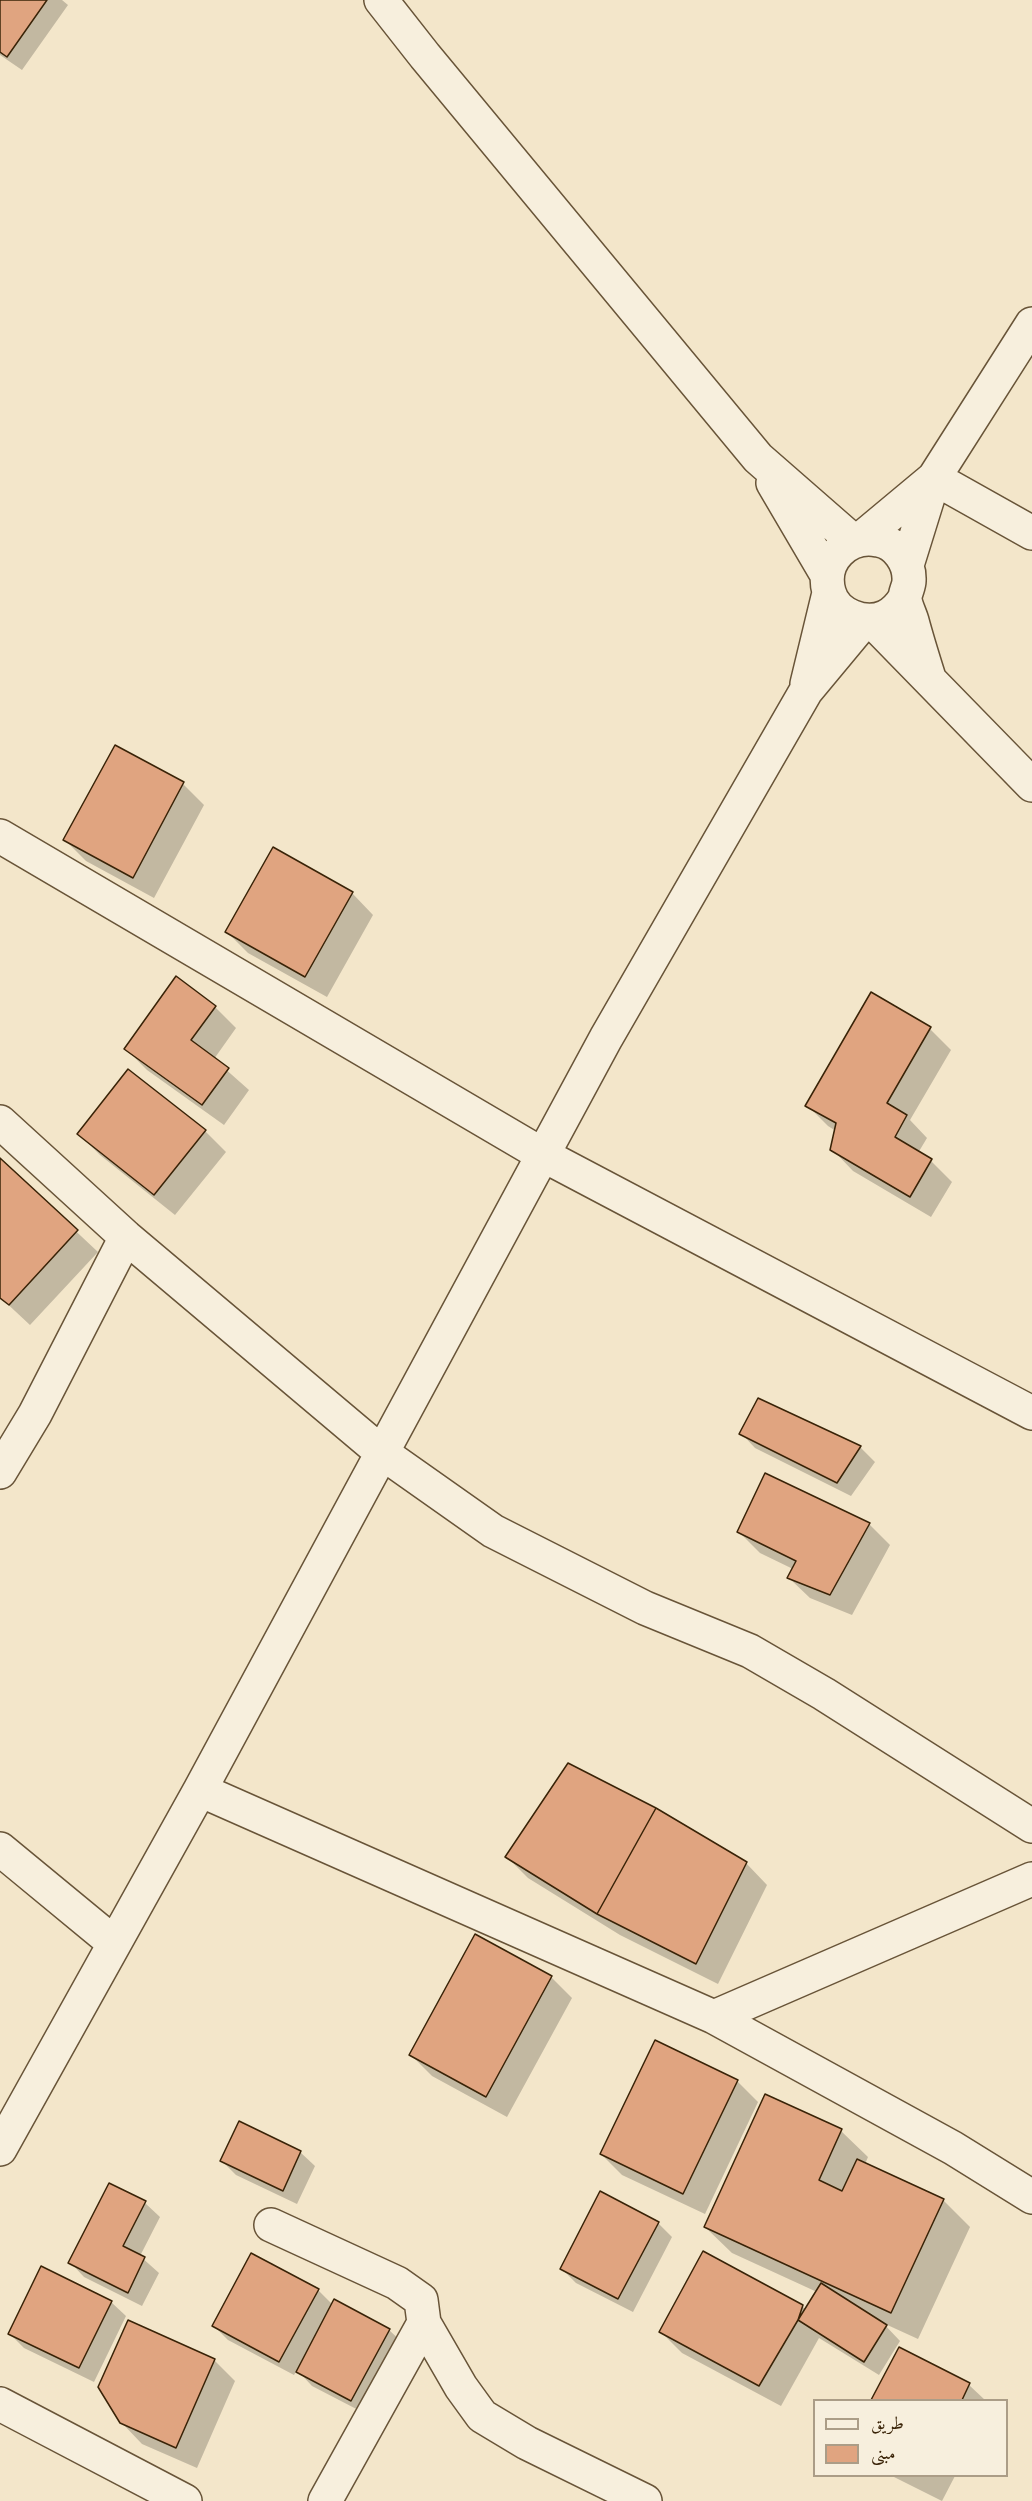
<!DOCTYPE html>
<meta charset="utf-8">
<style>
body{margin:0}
#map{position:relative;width:1032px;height:2501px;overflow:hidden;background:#f3e6ca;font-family:"Old Standard TT",Amiri,serif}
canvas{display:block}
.legend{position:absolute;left:813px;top:2399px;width:195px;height:78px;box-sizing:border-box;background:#f7efdd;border:2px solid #ab9d87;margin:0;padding:8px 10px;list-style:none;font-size:18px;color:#392307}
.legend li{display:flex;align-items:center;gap:12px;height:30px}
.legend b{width:30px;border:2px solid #ab9d87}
</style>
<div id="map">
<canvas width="1032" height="2501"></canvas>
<ul class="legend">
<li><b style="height:8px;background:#f7efdd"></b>طريق</li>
<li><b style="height:16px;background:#e0a480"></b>مبنى</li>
</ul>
</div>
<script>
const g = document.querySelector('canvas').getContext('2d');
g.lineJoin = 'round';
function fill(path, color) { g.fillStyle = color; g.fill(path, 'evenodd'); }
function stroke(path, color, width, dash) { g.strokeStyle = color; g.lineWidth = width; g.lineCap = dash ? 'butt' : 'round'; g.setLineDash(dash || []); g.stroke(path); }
fill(new Path2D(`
 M0,0h62l6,5 -46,65 -22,-15z
 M115,747l68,37 21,21 -50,93 -68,-37 -21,-21z
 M352,893l21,22 -46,82 -79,-44 -21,-21z
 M215,1007l21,21 -22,31 35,31 -25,35 -77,-55 -21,-21z
 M930,1029l21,21 -41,70 17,18 -9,15 13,8 21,21 -21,35 -78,-46 -21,-22 4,-18 -8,-5 -21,-21z
 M205,1131l21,21 -51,63 -75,-60 -21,-21z
 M0,1160l98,92 -68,73 -30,-28z
 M759,1400l101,47 15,15 -24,34 -96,-48 -14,-15z
 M869,1524l21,21 -38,70 -42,-17 -21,-20 4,-9 -33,-16 -21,-21z
 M507,1857l239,6 21,22 -49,99 -98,-49 -92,-57z
 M551,1977l21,21 -65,119 -75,-41 -21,-21z
 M737,2081l21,21 -53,112 -83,-39 -21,-21z
 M841,2131l27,26 -3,7 78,36 27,27 -52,112 -35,-16 17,18 -21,34 -60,-37 -38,68 -99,-53 -21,-21 141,-26 4,4 11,-18 -85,-39 -27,-26z
 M300,2152l15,14 -18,38 -61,-29 -14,-14z
 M110,2185l35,18 15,14 -20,39 19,17 -17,33 -58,-29 -14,-15z
 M658,2223l14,14 -39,75 -57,-29 -15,-15z
 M318,2290l15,15 56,25 15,14 -38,70 -54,-28 -15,-16 -3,5 -66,-35 -14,-14z
 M111,2302l15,14 -32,66 -70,-34 -14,-14z
 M900,2349l69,36 16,15h-112z
 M214,2360l21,21 -38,87 -55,-24 -21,-22z
 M892,2476h63l-13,25z`), '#0003');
const building = new Path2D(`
 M0,0h47l-40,57 -7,-5z
 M115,745l69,37 -51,96 -70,-38z
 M273,847l80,45 -48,85 -80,-45z
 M176,976l40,30 -25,34 38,28 -27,37 -78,-56z
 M871,992l60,35 -44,76 20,12 -12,22 37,22 -22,38 -80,-47 6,-27 -31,-17z
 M128,1069l78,61 -52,65 -77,-61z
 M0,1158l78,72 -69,75 -9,-7z
 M758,1398l103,48 -24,37 -98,-49z
 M765,1473l105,50 -40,72 -43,-17 9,-17 -59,-29z
 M568,1763l88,45 -59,106 -92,-57z
 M656,1808l91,54 -51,102 -99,-50z
 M475,1934l77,42 -66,121 -77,-42z
 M655,2040l83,40 -55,114 -83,-40z
 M765,2094l77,35 -23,51 23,11 15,-32 87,40 -53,114 -187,-86z
 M239,2121l62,30 -18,40 -63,-30z
 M109,2183l37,18 -23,45 22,11 -17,36 -60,-30z
 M600,2191l59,31 -41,77 -58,-30z
 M703,2251l100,54 -5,15 -39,66 -100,-54z
 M251,2253l68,36 -40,73 -67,-36z
 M41,2266l71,35 -33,67 -71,-34z
 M821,2283l66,42 -23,37 -66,-42z
 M334,2299l56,30 -39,72 -55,-29z
 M128,2320l87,39 -39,89 -56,-25 -22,-36z
 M899,2347l71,36 -8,17h-91z`);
fill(building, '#e0a480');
stroke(building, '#392307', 1.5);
const minor = new Path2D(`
 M381,0l44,56 333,402 95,83
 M934,478l98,55
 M773,483l54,92
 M862,538l72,-60
 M907,565l27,-87 98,-154
 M905,598c-5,8 -11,15 -20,19 -20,9 -50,-2 -56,-25 -9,-32 19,-58 49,-52 19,3 32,23 31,41 0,5 -4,12 -4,17 0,7 5,16 7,23 5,19 11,38 17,57
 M872,621l160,164
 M807,684l22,-91
 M0,836l543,319 489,258
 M0,1122l126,115 255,215 112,79 152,77 105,43 74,43 208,132
 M0,1472l35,-58 91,-177
 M200,1790l514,227 239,131 79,49
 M0,1849l114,94
 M714,2017l318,-138
 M0,2149l200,-359 406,-752 200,-347 59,-71
 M271,2225l126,58 24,17 3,23 -99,178
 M424,2323l37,64 21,29 45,27 118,58
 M0,2404l185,97`);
stroke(minor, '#685438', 36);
stroke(minor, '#f7efdd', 33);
</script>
